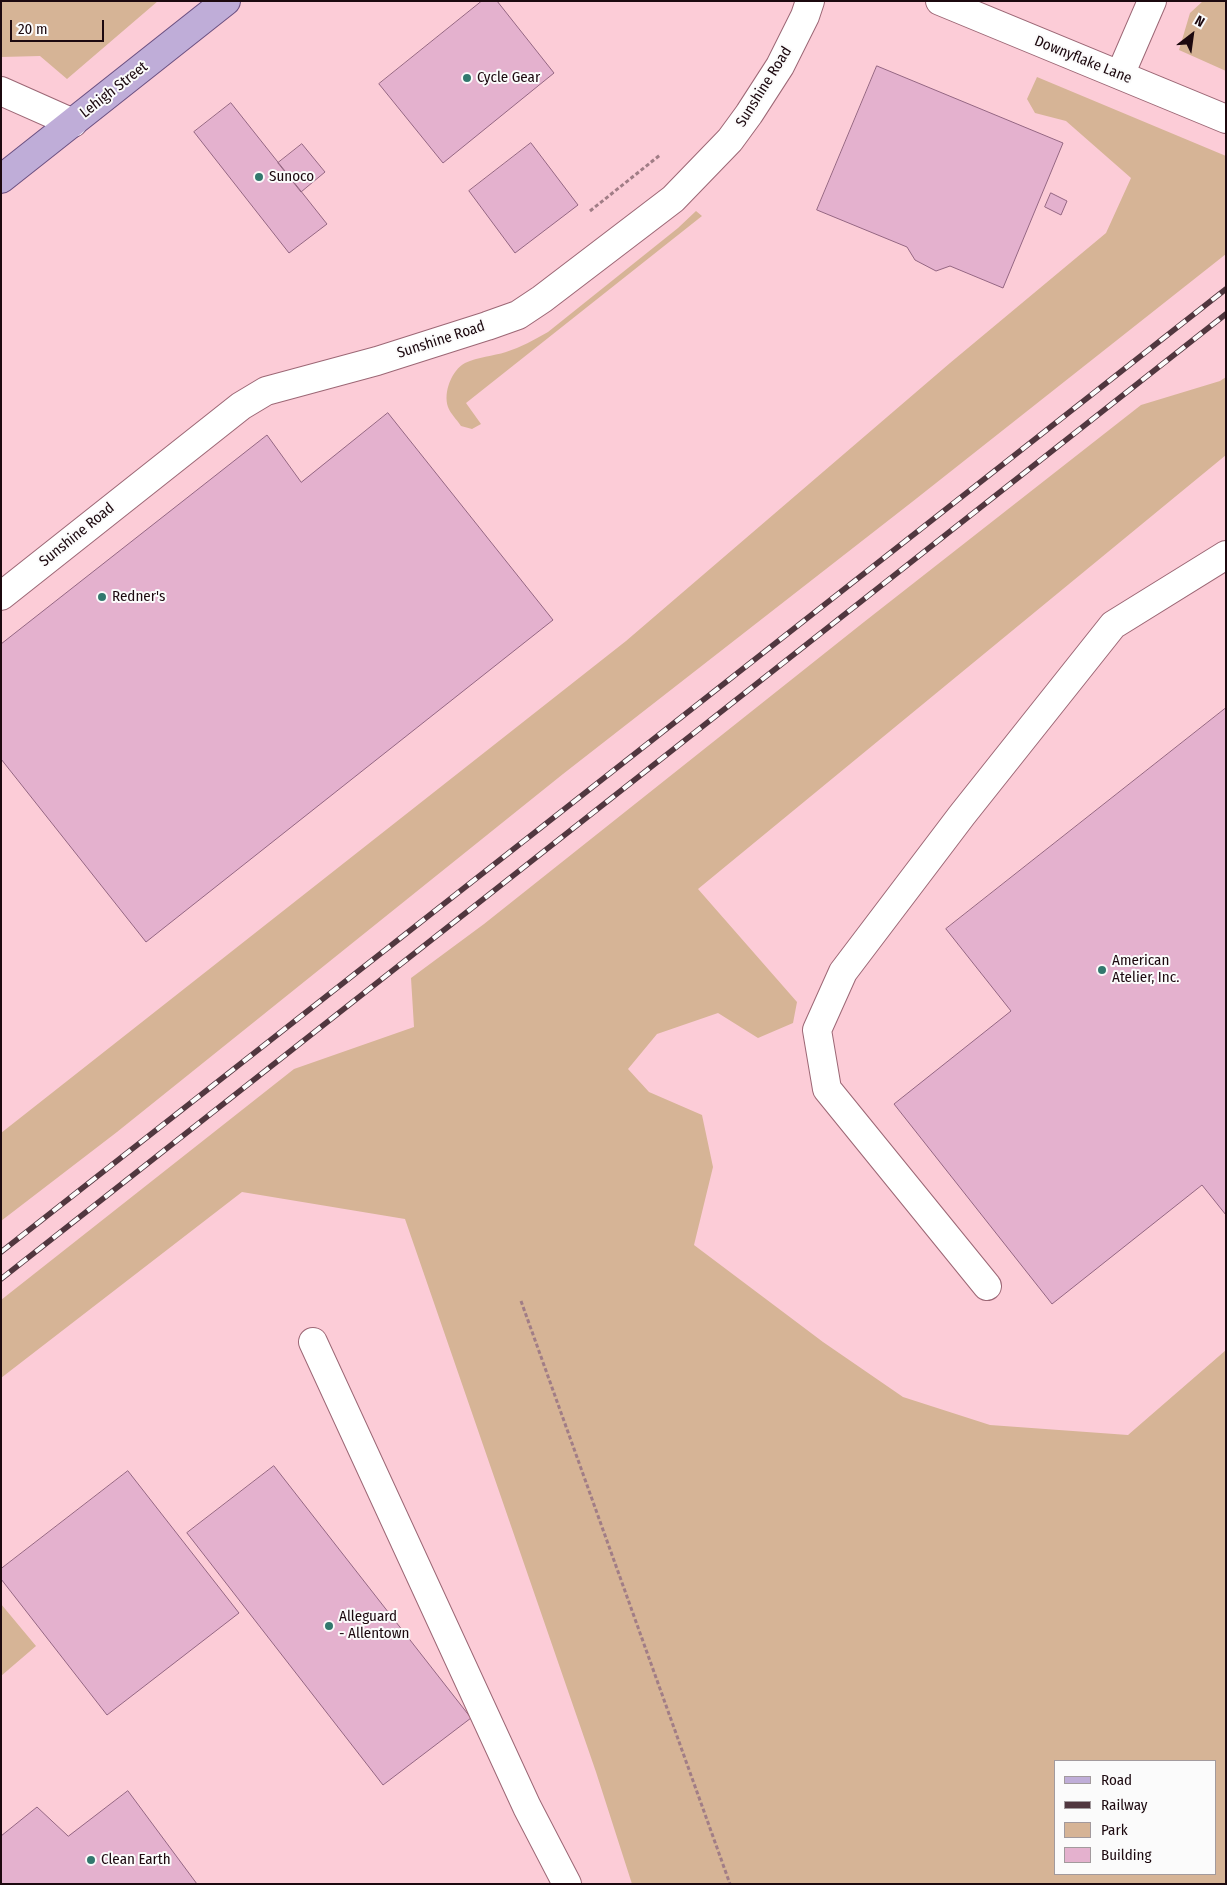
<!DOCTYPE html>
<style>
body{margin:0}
#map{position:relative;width:1227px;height:1885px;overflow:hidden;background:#fcccd7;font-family:"Fira Sans Condensed",sans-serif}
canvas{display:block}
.frame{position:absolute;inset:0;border:2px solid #1c090f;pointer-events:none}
.legend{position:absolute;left:1054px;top:1760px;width:162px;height:115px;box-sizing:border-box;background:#fbfbfb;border:1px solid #a29a9d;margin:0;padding:6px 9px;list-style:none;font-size:15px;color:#1c090f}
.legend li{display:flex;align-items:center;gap:10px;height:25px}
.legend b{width:25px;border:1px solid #a29a9d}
.north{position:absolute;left:1167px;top:10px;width:50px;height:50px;-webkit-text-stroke:4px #fbfbfb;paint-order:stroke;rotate:30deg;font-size:14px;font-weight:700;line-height:20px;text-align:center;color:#1c090f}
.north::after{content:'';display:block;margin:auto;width:18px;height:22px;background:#1c090f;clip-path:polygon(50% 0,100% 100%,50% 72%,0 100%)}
.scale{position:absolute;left:10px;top:20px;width:94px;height:22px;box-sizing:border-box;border:2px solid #1c090f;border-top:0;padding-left:6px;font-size:15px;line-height:18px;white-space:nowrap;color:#1c090f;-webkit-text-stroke:4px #fbfbfb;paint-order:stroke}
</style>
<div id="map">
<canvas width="1227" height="1885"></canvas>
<div class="frame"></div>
<ul class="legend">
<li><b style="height:6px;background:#bfadd8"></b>Road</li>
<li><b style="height:6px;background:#51373f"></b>Railway</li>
<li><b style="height:14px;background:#d6b496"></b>Park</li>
<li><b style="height:14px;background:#e4b1ce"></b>Building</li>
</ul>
<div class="north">N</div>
<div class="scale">20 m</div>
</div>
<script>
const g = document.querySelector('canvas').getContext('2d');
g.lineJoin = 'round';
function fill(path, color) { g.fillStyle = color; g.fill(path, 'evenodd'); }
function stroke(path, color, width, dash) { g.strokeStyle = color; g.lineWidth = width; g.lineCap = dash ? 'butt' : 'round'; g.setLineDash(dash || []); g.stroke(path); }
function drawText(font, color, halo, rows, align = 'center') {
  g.font = font + ' "Fira Sans Condensed",sans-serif'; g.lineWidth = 4; g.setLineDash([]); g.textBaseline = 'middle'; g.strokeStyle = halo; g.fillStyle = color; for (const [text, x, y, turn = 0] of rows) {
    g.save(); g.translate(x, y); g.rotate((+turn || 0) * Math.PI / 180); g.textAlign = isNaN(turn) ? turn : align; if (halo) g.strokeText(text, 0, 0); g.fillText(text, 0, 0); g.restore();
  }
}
fill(new Path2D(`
 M1,1h157l-91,78 -27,-23 -39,1z
 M1203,1h23v70l-47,-21 11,-37z
 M1037,77l189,79v98l-314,248 -349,272 -446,358 -116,89v-88l625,-492 324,-278 156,-130 25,-55 -65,-57 -31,-8 -8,-14z
 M696,211l6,5 -236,187 15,21 -9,5 -11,-3c-4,-6 -11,-13 -13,-19 -5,-15 4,-37 17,-44 13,-6 28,-7 41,-11 15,-5 28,-12 42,-20l130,-104z
 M1226,377v78l-528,434 99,113 -4,21 -35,15 -40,-25 -61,21 -29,35 21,23 53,23 11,52 -19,78 129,97 80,55 87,28 138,10 98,-85v534h-594l-36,-112 -191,-553 -163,-27 -241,186v-78l293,-231 120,-42 -3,-49 73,-54 380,-302 277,-217 79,-24zM1056,1761h160v113h-160z
 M1,1604l35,42 -35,30z`), '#d6b496');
const building = new Path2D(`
 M482,1h15l57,72 -111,90 -64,-79z
 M877,66l186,77 -60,145 -53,-22 -14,5 -21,-11 -8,-13 -90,-37z
 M231,103l96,121 -38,29 -95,-121z
 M531,143l47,62 -63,48 -46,-62z
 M302,144l23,28 -24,20 -23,-29z
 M1051,193l16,8 -6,14 -16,-8z
 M388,413l165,207 -407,322 -145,-183v-115l266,-209 34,47z
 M1226,708v507l-24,-30 -150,119 -158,-200 117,-93 -65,-82z
 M274,1466l197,252 -88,67 -196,-252z
 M128,1471l111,142 -132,102 -106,-136v-10z
 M128,1791l69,93h-196v-48l36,-29 31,29z`);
fill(building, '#e4b1ce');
stroke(building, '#946682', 1);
const minor = new Path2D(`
 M940,1l286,118
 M1120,75l32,-74
 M1,91l72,32
 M1,596l240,-190 25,-15 111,-30 110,-35 31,-11 24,-16 131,-100 57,-59 19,-26 31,-48 25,-50 5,-15
 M987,1286l-160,-197 -10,-59 26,-58 119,-157 151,-190 113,-70
 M313,1342l214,465 40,77`);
const major = new Path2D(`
 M1,179l225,-178`);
stroke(minor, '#9c6775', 30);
stroke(major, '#6b5081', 30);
stroke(new Path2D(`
 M590,211l70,-56
 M521,1301l209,583`), '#a17d86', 3, [4, 2.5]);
stroke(minor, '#fff', 28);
stroke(major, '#bfadd8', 28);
const rail = new Path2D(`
 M1,1252l1225,-963
 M1,1279l1225,-965`);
stroke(rail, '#51373f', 5.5);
stroke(rail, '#fbfbfb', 4, [11]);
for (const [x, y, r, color] of [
 [467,78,5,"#32786e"],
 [259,177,5,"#32786e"],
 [102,597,5,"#32786e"],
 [1102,970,5,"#32786e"],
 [329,1626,5,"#32786e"],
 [91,1860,5,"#32786e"]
]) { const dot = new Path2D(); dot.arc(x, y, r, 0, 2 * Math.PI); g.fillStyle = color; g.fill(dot); stroke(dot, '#fbfbfb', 2); }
drawText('15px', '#1c090f', '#fbfbfb', [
 ["Downyflake Lane",1083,60,22],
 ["Sunshine Road",764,87,-58],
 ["Lehigh Street",114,90,-38],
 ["Sunshine Road",441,340,-18],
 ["Sunshine Road",77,535,-39]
]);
drawText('15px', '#1c090f', '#fbfbfb', [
 ["Cycle Gear",477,78],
 ["Sunoco",269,177],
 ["Redner's",112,597],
 ["American",1112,961],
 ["Atelier, Inc.",1112,978],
 ["Alleguard",339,1617],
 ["- Allentown",339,1634],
 ["Clean Earth",101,1860]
], 'left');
</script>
